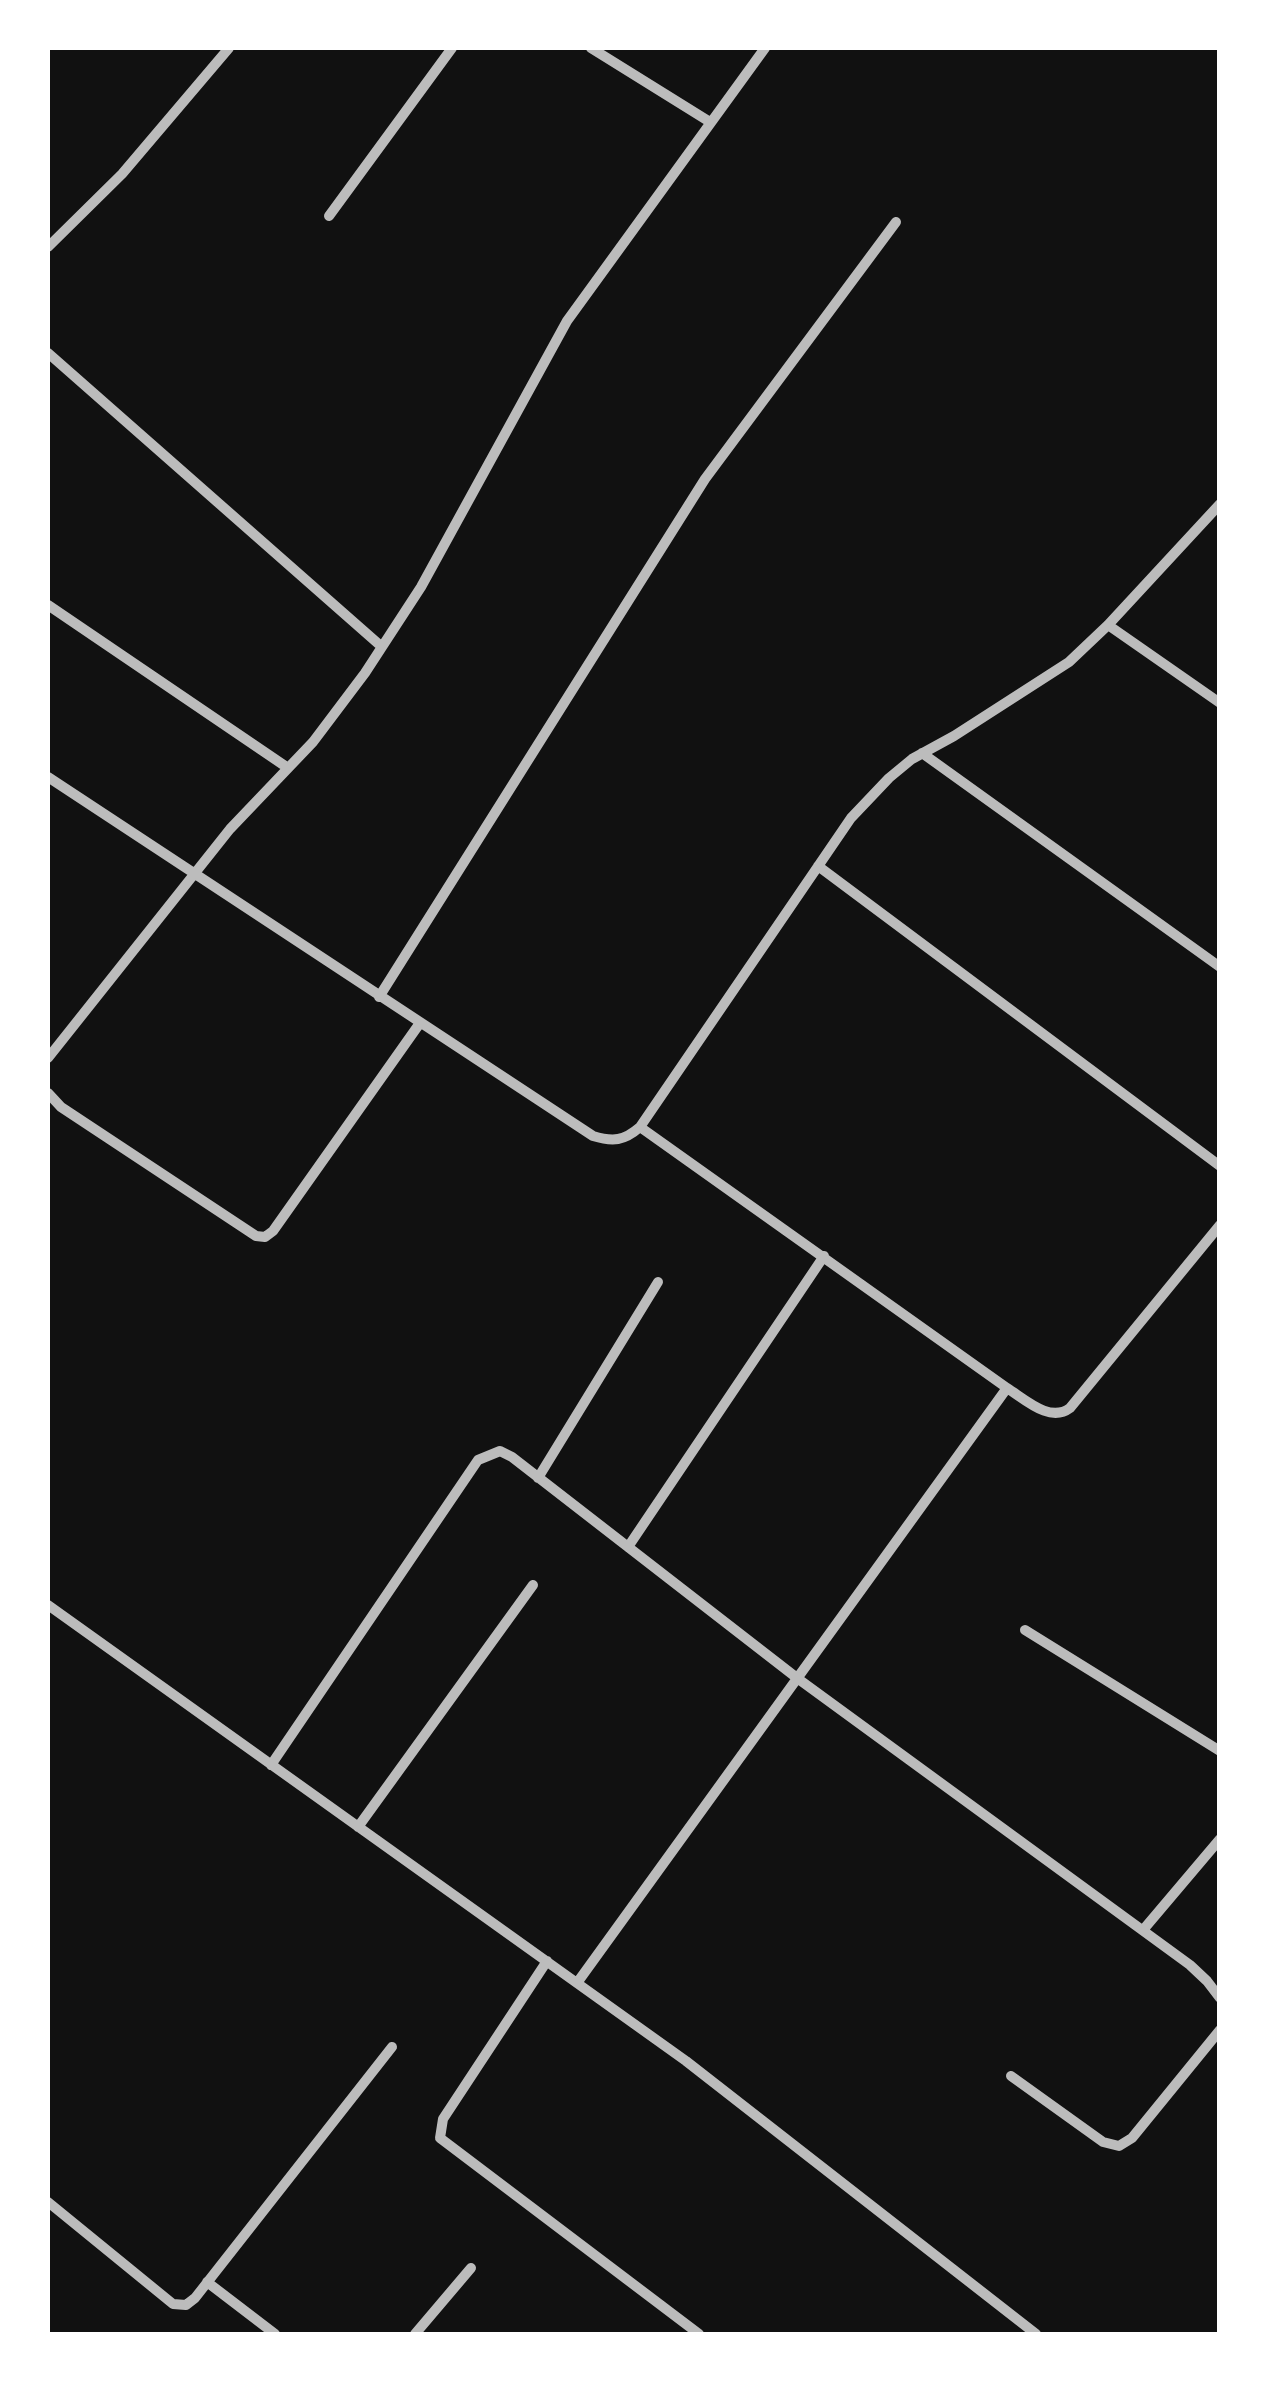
<!DOCTYPE html>
<style>
body{margin:0}
#map{position:relative;width:1267px;height:2382px;overflow:hidden;background:#111;font-family:Montserrat,sans-serif}
canvas{display:block}
.frame{position:absolute;inset:0;border:50px solid #fff;pointer-events:none}
</style>
<div id="map">
<canvas width="1267" height="2382"></canvas>
<div class="frame"></div>
</div>
<script>
const g = document.querySelector('canvas').getContext('2d');
g.lineJoin = 'round';
function stroke(path, color, width, dash) { g.strokeStyle = color; g.lineWidth = width; g.lineCap = dash ? 'butt' : 'round'; g.setLineDash(dash || []); g.stroke(path); }
stroke(new Path2D(`
 M591,48l119,74
 M329,216l123,-168
 M48,247l74,-73 107,-126
 M48,353l334,294
 M48,605l240,163
 M1108,625l112,78
 M922,753l298,214
 M48,777l545,359c20,6 31,5 47,-9l211,-309 38,-40 23,-19 42,-23 115,-74 39,-37 112,-121
 M818,866l402,300
 M379,997l326,-518 191,-257
 M48,1058l182,-229 83,-87 52,-69 56,-86 146,-266 198,-273
 M48,1093l13,14 195,129 9,1 8,-6 147,-208
 M640,1127l367,261c19,12 43,35 63,20l150,-183
 M538,1478l120,-196
 M628,1547l196,-291
 M48,1605l638,456 350,273
 M1025,1630l195,121
 M271,1765l207,-305 22,-9 12,6 285,221 393,287 17,16 13,17
 M358,1827l175,-242
 M1143,1930l77,-91
 M547,1961l-104,158 -3,19 259,196
 M577,1983l430,-595
 M1011,2076l92,66 16,4 13,-8 88,-108
 M48,2202l125,102 13,1 9,-7 197,-251
 M207,2282l68,52
 M415,2334l56,-66`), '#bcbcbc', 10);
</script>
